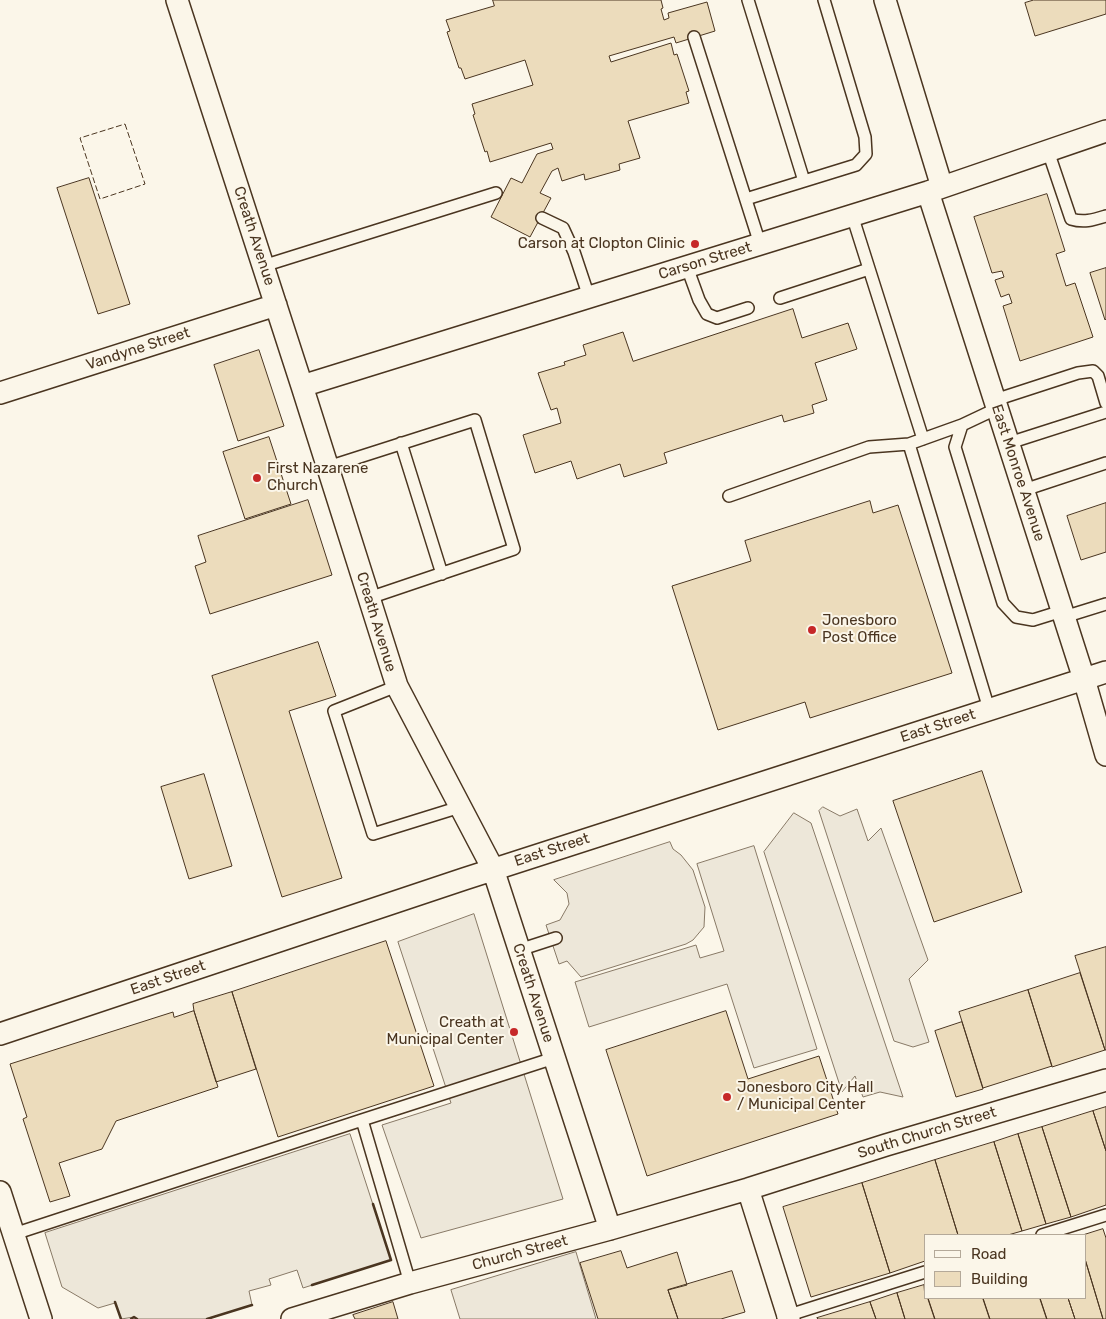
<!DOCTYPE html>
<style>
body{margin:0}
#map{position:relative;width:1106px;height:1319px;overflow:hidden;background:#fbf6e9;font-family:Rubik,sans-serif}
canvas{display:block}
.legend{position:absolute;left:924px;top:1234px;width:162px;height:65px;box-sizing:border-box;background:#fbf6e9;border:1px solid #b4a999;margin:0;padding:6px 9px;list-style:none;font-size:15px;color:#4a3520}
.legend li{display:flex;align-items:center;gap:10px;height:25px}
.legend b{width:25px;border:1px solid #b4a999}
</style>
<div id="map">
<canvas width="1106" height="1319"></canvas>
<ul class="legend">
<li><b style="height:6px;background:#fbf6e9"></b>Road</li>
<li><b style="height:14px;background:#ecdcbc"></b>Building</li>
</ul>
</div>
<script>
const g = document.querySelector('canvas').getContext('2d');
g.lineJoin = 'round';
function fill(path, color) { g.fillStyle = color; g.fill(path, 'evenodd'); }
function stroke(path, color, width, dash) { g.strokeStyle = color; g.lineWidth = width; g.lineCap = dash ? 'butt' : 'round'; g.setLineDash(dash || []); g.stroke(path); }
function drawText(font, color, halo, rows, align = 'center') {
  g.font = font + ' Rubik,sans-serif'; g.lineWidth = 4; g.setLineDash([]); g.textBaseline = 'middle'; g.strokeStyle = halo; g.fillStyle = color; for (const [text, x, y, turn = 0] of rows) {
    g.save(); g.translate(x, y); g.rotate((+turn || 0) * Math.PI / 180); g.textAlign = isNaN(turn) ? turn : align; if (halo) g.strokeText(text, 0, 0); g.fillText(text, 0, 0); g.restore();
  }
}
const parking = new Path2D(`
 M823,807l17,9 17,-7 11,32 13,-13 47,132 -19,19 20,63 -16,5 -19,-6 -75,-230z
 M794,813l17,10 92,274 -23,-5 -17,5 -8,-21 -13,16 -78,-240z
 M670,842l3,7 8,6 12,15 12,37 -1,20 -11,13 -7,4 -105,33 -14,-16 -8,3 -13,-39 14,-5 9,-16 -2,-11 -13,-13z
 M754,846l63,203 -63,19 -27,-84 -138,43 -14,-45 121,-37 4,13 24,-7 -27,-87z
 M474,914l89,285 -142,39 -39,-113 69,-22 -53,-161z
 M350,1134l41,126 -88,28 -6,-18 -28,9 2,6 -22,6 3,14 -45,14h-70l-3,-2 -13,2 -6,-16 -17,5 -36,-21 -17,-54z
 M576,1252l20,67h-136l-9,-29z`);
fill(parking, '#ede7d9');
stroke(parking, '#887966', 1);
const building = new Path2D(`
 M493,0h168l2,8 -2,1 3,11 5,-2 -1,-5 39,-11 8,29 -39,12 -2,-6 -65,19 2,6 60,-19 3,12 3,-1 12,37 -3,1 3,11 -61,18 12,37 -21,6 1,6 -35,10 -1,-6 -22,7 -4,-13 -6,3 -12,22 11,5 -21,39 -39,-20 20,-39 11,5 15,-29 16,-5 -2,-6 -61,19 -3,-11 -2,1 -12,-37 2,-1 -3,-10 61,-19 -8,-25 -60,19 -4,-11h-2l-12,-36 3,-1 -4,-11 48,-14z
 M1034,0h72v14l-71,22 -10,-33z
 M89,178l41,126 -32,10 -41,-126z
 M1047,194l18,57 -9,3 10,32 9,-3 18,54 -73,24 -17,-55 9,-3 -3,-9 -8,3 -6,-17 9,-3 -2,-6 -10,2 -18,-56z
 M1106,268v51l-1,1 -15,-47z
 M793,309l9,29 46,-15 9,26 -42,14 12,37 -15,5 2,8 -30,9 -2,-7 -118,38 3,10 -43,14 -4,-13 -43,15 -6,-18 -36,12 -12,-38 38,-12 -4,-15 -6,2 -13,-37 27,-8 -1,-3 22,-7 -3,-10 40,-13 10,29z
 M259,350l25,76 -46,15 -24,-76z
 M269,437l22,67 -46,15 -22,-67z
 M308,500l24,75 -122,39 -15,-48 11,-4 -8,-26z
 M870,501l3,12 25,-8 54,168 -142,45 -5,-16 -87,28 -46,-144 79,-25 -6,-20z
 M1106,503v49l-25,8 -14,-44z
 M318,642l18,54 -47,15 53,167 -60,19 -70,-221z
 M982,771l40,121 -88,30 -41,-121z
 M204,774l28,92 -43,13 -28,-92z
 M386,941l48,145 -156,51 -46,-145z
 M1106,947v103h-1l-30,-94z
 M1080,973l25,77 -53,17 -24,-77z
 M1028,990l24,76 -69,22 -24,-76z
 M232,992l24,77 -40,13 -22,-71 -1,-7z
 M194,1011l24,76 -102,34 -14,28 -43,14 11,33 -20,6 -27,-83 4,-2 -17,-53 163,-52 1,5z
 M726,1011l22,68 71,-23 19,58 -191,62 -41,-126z
 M962,1022l21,67 -27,8 -21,-66z
 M1106,1107v44l-13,-40z
 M1093,1111l13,40v54l-35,12 -29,-90z
 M1042,1127l29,90 -25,7 -28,-90z
 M1018,1134l28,90 -24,7 -28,-89z
 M994,1142l28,89 -14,4h-50l-23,-75z
 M935,1160l23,75h-33v26l-35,12 -28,-90z
 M862,1183l28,90 -79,24 -28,-90z
 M1103,1229l3,9v81h-3l-18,-60 -1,-24z
 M621,1251l6,17 50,-16 10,33 -19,5 10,29h-80l-18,-56z
 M1085,1259l18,60h-28l-7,-21h17z
 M732,1271l13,41 -24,7h-43l-10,-29z
 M924,1285l1,13h3l7,21h-30l-8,-26z
 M897,1293l8,26h-29l-6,-17z
 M928,1298h55l7,21h-55z
 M983,1298h57l7,21h-57z
 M1040,1298h28l7,21h-28z
 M393,1302l5,17h-43l-2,-4z
 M870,1302l6,17h-58l-1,-1z`);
fill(building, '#ecdcbc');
stroke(building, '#4a3520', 1);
const lane = new Path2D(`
 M748,0l56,181
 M694,37l66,207
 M1048,151l23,68c13,4 22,1 35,-3
 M746,199l110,-34 10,-11 -1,-17 -41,-137
 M852,215l71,224
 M542,218l21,10 11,24 15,45
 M263,266l233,-73
 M687,267l12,33 8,14 10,4 31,-10
 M780,298l89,-29
 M995,400l83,-27 15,-2 5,5 8,27
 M998,408l-36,17 -7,22 48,156 13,14 17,3 29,-9
 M401,443l41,131
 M1009,443l97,-31
 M909,444l80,265
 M328,467l147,-47 39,129 -145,49
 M1024,490l82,-27
 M729,496l140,-49 40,-3 53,-19
 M1064,617l42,-13
 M397,686l-63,25 39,123 87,-27
 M519,950l37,-12
 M362,1120l192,-62
 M14,1234l348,-114 48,163
 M1042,1235l64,-20
 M783,1317l142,-45`);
const street = new Path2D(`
 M177,0l125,386 95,300 96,183 117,360
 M885,0l57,187
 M928,192l156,487 22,76
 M302,386l626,-194 178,-61
 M0,393l276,-88
 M0,1034l464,-155 642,-207
 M748,1189l41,130
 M0,1192l41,127
 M292,1319l118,-36 200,-54 138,-40 138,-44 220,-65`);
stroke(lane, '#4a3520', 14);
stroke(street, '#4a3520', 24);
stroke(lane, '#fbf6e9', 11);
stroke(street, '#fbf6e9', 21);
stroke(new Path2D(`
 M125,124l20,60 -45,15 -20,-61z`), '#4a3520', 1, [6, 2.5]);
stroke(new Path2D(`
 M312,1285l79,-25 -18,-56
 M115,1302l6,17
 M131,1319l3,-2 3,2
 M207,1319l45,-14`), '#4a3520', 2.5);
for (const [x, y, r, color] of [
 [695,244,5,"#c62828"],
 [257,478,5,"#c62828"],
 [812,630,5,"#c62828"],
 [514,1032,5,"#c62828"],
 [727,1097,5,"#c62828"]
]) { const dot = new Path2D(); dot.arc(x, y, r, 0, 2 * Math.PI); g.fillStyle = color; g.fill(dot); stroke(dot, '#fbf6e9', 2); }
drawText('15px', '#4a3520', '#fbf6e9', [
 ["Creath Avenue",254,236,72],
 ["Carson Street",705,261,-17],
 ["Vandyne Street",138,349,-18],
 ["East Monroe Avenue",1018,473,72],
 ["Creath Avenue",376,622,73],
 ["East Street",938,726,-18],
 ["East Street",552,850,-18],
 ["East Street",168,978,-19],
 ["Creath Avenue",533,993,72],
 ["South Church Street",927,1133,-17],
 ["Church Street",520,1253,-15]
]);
drawText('15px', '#4a3520', '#fbf6e9', [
 ["Carson at Clopton Clinic",685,244,"right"],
 ["First Nazarene",267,469],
 ["Church",267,486],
 ["Jonesboro",822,621],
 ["Post Office",822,638],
 ["Creath at",504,1023,"right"],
 ["Municipal Center",504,1040,"right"],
 ["Jonesboro City Hall",737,1088],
 ["/ Municipal Center",737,1105]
], 'left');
</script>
